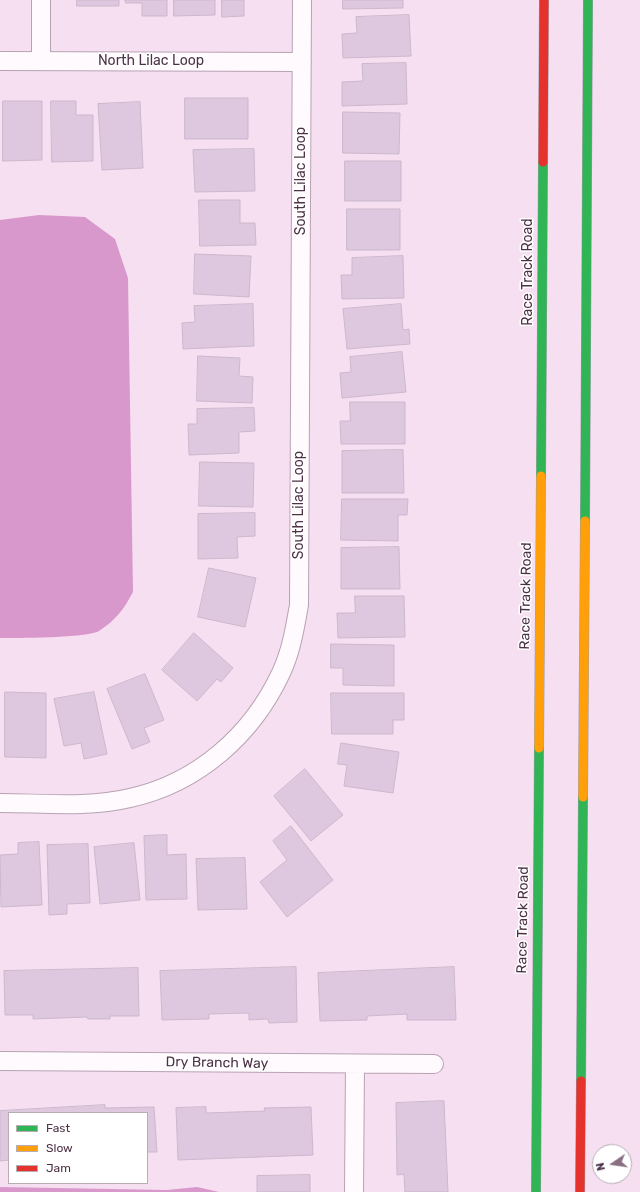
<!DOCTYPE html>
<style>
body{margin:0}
#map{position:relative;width:640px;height:1192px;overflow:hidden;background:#f6dff0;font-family:Rubik,sans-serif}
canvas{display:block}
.legend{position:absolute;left:8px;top:1112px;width:140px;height:72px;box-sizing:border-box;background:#fff;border:1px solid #b8adb5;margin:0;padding:5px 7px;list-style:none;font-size:12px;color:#4d3247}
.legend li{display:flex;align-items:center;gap:8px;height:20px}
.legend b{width:20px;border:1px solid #b8adb5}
.north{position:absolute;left:592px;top:1144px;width:40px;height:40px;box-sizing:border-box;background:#fff;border:1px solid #b8adb5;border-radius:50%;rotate:257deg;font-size:11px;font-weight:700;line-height:16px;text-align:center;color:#4d3247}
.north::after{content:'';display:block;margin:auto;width:14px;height:18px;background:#886f82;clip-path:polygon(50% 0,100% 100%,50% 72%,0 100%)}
</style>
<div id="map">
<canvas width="640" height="1192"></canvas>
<ul class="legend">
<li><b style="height:5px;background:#30b455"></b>Fast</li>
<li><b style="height:5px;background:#ff9f0a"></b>Slow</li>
<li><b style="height:5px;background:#e5322d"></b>Jam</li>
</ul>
<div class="north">N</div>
</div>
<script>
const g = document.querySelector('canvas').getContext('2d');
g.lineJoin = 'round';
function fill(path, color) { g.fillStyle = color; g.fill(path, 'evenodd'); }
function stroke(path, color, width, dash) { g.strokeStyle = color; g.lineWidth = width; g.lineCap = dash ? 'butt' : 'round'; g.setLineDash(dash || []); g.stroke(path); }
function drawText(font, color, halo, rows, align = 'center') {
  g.font = font + ' Rubik,sans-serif'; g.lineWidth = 3; g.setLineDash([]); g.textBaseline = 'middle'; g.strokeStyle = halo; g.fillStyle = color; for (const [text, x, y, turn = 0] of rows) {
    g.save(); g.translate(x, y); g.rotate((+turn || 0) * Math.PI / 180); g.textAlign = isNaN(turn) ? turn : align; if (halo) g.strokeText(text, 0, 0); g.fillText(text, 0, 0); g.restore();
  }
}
fill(new Path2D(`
 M39,215l46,2 30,22 13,39 5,314c-9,17 -17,28 -34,39 -12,7 -81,7 -99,7v-418z
 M0,1187l167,3 30,-3 22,5h-219z`), '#d998cc');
const building = new Path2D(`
 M77,0h42v6h-42z
 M125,0h42v16h-25v-13h-16z
 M174,0h41v15l-41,1z
 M222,0h22v16l-22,1z
 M343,0h60v8l-60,1z
 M409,15l2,41 -68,2 -1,-24 15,-1 -1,-16z
 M406,63l1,41 -65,2v-24l21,-1 -1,-17z
 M185,98h63v41h-63z
 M3,101h39v59l-39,1z
 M51,101h25v14h17v46l-41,1z
 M140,102l3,66 -41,2 -4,-66z
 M343,112l57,1 -1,41 -56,-1z
 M254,149l1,42 -60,1 -2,-42z
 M345,161h56v40h-56z
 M199,200h41v23h15l1,22 -56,1z
 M347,209h53v41h-53z
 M195,254l56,2 -2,41 -55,-3z
 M403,256l1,42 -62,1 -1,-24h11v-17z
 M253,304l1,42 -71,3 -1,-26 13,-1 -1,-16z
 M401,304l2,26 6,-1 1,15 -63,5 -4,-40z
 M402,352l4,40 -64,6 -2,-25 11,-1 -1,-15z
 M198,356l42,2 -1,18 14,1 -1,26 -55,-2z
 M350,402h55v42h-64l-1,-23h10z
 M254,408l1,23 -16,1v21l-50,2 -1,-31h9v-15z
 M403,450l1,43h-62v-42z
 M200,462l54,1 -1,44 -54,-1z
 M342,499h66l-1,16h-9v26l-57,-1z
 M255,513v23l-18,1 1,21 -40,1v-45z
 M399,547l1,42h-59v-41z
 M209,568l47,10 -11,49 -47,-10z
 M355,596h49l1,41 -67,1 -1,-25h18z
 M194,633l39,35 -12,14 -4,-3 -20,22 -35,-31z
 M331,644l63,1v41l-51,-1v-17h-12z
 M145,674l19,46 -20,8 6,14 -18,7 -25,-60z
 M5,692l41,1v65l-41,-1z
 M94,692l13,62 -23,5 -3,-16 -17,3 -10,-47z
 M331,693h73v27h-11v14h-61z
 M341,743l58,9 -6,41 -49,-7 3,-21 -9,-1z
 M305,769l38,46 -32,26 -37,-45z
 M291,826l42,54 -46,37 -27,-35 27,-22 -14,-19z
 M167,835v20l19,-1 1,45 -41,1 -2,-64z
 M39,842l3,63 -41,2 -1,-52 18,-1v-11z
 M134,843l6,57 -40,4 -6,-57z
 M88,844l2,59 -23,1v10l-18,1 -2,-70z
 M245,858l2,51 -49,1 -2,-51z
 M296,967l1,55 -28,1 -1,-4 -19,1v-7l-40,1v5l-47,1 -2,-49z
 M454,967l2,53h-49v-6l-40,2v4l-47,1 -2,-48z
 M138,968l1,48h-29v3h-22l-1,-2 -54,2v-4h-28l-1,-44z
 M444,1101l4,91h-43l-1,-18 -7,1 -1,-72z
 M105,1105v3l49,-1 3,45h-10v-39h-138v47l-9,1v-50z
 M206,1107v6l59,-2 -1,-3 47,-1 2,48 -135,5 -2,-52z
 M310,1175v17h-53v-16z`);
fill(building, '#dec8e0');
stroke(building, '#cbb8cc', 1);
const street = new Path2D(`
 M41,60v-60
 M0,61l302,1
 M0,803c43,0 88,5 130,-5 68,-15 122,-63 151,-125 10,-21 14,-45 18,-68l3,-605
 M0,1061l434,3
 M354,1192l1,-128`);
const fast = new Path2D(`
 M541,476l2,-314
 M585,521l3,-521
 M581,1081l2,-284
 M536,1192l3,-444`);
const slow = new Path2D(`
 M539,748l2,-272
 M583,797l2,-276`);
const jam = new Path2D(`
 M543,162l1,-162
 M580,1192l1,-111`);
stroke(street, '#b8a2b3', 20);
stroke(fast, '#9e9fab', 10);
stroke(slow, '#9e9fab', 10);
stroke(jam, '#9e9fab', 10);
stroke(street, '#fefafd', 18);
stroke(fast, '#30b455', 9);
stroke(slow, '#ff9f0a', 9);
stroke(jam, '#e5322d', 9);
drawText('14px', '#4d3247', '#fff', [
 ["North Lilac Loop",151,61],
 ["South Lilac Loop",301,181,-90],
 ["Race Track Road",528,272,-90],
 ["South Lilac Loop",299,505,-90],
 ["Race Track Road",526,596,-89],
 ["Race Track Road",523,920,-89],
 ["Dry Branch Way",217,1063,1]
]);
</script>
